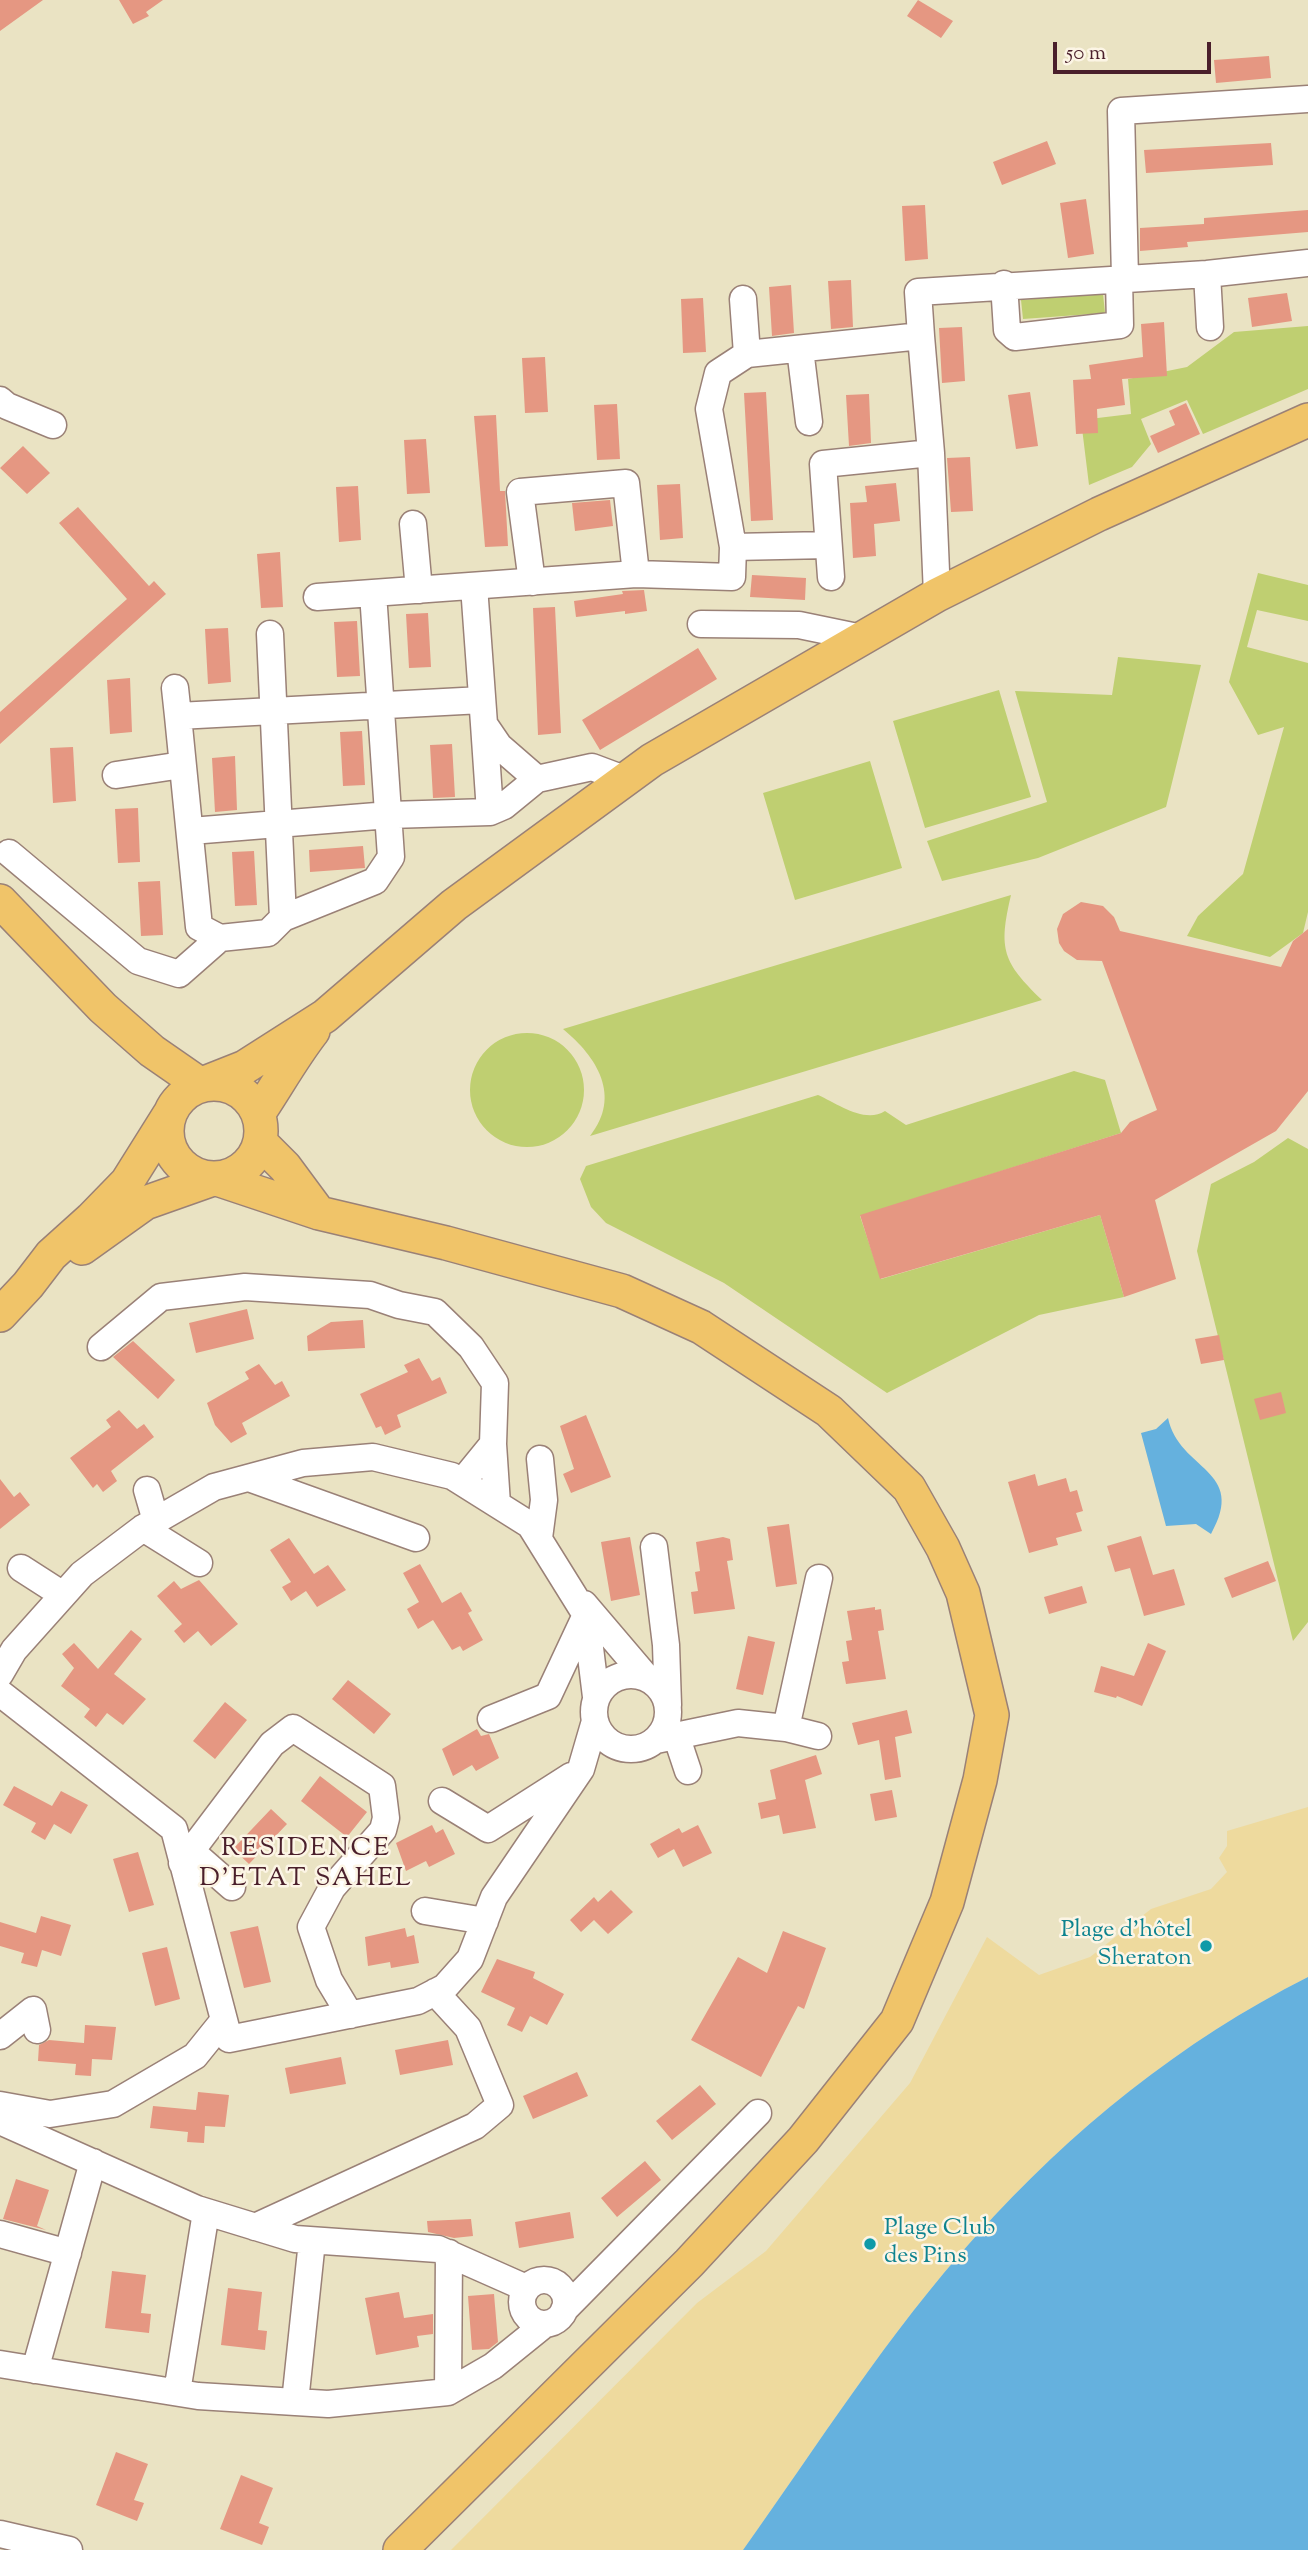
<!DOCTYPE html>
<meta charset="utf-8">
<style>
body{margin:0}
#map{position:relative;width:1308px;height:2550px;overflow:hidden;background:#eae3c3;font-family:"Sorts Mill Goudy",serif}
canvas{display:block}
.scale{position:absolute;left:1053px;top:42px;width:158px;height:32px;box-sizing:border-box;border:4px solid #4a1f2b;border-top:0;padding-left:9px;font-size:21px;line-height:24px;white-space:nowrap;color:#4a1f2b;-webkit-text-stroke:5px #fcf5e5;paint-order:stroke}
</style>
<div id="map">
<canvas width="1308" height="2550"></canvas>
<div class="scale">50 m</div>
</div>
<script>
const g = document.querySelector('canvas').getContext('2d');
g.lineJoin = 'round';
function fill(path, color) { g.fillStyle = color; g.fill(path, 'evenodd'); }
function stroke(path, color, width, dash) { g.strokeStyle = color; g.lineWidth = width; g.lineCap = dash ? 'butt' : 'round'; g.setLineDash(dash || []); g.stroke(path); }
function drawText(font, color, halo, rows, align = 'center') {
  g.font = font + ' "Sorts Mill Goudy",serif'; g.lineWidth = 5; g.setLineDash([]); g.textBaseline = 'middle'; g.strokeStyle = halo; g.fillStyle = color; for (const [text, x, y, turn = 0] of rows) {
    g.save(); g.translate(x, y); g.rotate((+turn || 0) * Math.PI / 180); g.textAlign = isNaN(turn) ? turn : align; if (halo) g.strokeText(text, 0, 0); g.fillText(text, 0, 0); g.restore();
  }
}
fill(new Path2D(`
 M1103,294l2,19 -82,6 -2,-19z
 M1308,326v63l-105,45 -16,-34 -46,19 10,25 -19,23 -43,18 -8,-65 50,-6 -3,-35 59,-12 47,-35z
 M1258,573l50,12v36l-51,-11 -10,37 61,16v249l-5,21 -33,24 -83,-21 11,-20 45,-42 41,-147 -26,8 -29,-53z
 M1118,657l83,8 -35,142 -128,51 -96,23 -15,-40 120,-39 -32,-111 97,4z
 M999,690l32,107 -106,31 -32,-107z
 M870,761l32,107 -107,32 -32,-107z
 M1011,895c-13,55 -8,67 31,105l-452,136c32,-40 7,-79 -27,-107z
 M470 1090a57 57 0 1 1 114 0a57 57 0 1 1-114 0Z
 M1074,1071l31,9 16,53 -261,83 21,63 219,-64 24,82 -85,18 -152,78 -163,-110 -118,-60 -15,-16 -11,-28 6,-13 232,-71c20,9 47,29 67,16l21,14z
 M1288,1138l20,11v473l-15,19 -96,-390 14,-67 43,-22z`), '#bfcf71');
fill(new Path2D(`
 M1308,1807v170c-127,64 -237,153 -332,259 -87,96 -158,209 -233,314h-292l246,-247 69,-52 144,-168 77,-146 52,38 51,-18 61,-48 60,-20 16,-17 -8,-14 8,-12v-15z`), '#eeda9e');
fill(new Path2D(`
 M1168,1418c11,53 80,51 43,116l-15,-10 -30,2 -25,-93 15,-4z
 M1308,1977v573h-565c75,-105 146,-218 233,-314 95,-106 205,-195 332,-259z`), '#65b1de');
fill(new Path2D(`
 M0,0h43l-43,31z
 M119,0h44l-17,12 3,4 -16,8z
 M918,0l35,21 -12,17 -34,-22z
 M1269,56l2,22 -55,5 -2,-23z
 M1047,141l9,23 -54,21 -9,-23z
 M1271,143l2,22 -127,8 -2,-23z
 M1086,199l8,55 -26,4 -8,-55z
 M925,205l3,54 -23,2 -3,-55z
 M1308,210v22l-121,10 1,5 -48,4v-23l64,-4v-6z
 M851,280l2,47 -22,2 -3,-48z
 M791,285l3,48 -22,3 -3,-49z
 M1287,293l5,28 -40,6 -4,-29z
 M703,298l3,54 -23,1 -2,-54z
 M1164,322l3,54 -45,3 3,26 -28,4 1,24 -22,1 -3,-54 18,-1 -2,-14 54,-8 -2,-33z
 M962,327l3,54 -23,2 -3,-55z
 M545,357l3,55 -23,1 -3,-55z
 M766,392l7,128 -22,1 -7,-128z
 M1030,392l8,54 -22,3 -8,-54z
 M869,394l2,49 -22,3 -3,-51z
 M1186,403l14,31 -42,19 -8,-17 25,-11 -6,-14z
 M617,404l3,55 -23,1 -3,-55z
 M496,415l4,76h5l3,55 -23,1 -11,-131z
 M426,439l4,54 -23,1 -3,-54z
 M23,446l27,27 -23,21 -27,-26z
 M970,457l3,54 -22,1 -4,-54z
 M896,483l4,38 -26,3 2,32 -23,2 -3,-55 17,-1 -2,-16z
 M680,484l3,54 -23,2 -3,-55z
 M358,486l3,54 -22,2 -3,-55z
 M610,500l3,26 -38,5 -3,-28z
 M78,507l71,79 5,-5 12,13 -166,150v-32l127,-113 -68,-76z
 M280,552l3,55 -22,1 -4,-54z
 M752,575l54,3 -1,22 -55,-3z
 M644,590l3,21 -22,3v-3l-49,6 -2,-16 49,-7 -1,-3z
 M555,607l6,126 -23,2 -5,-127z
 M428,613l3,54 -22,1 -3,-54z
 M357,621l3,55 -23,1 -3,-55z
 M228,628l3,54 -23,2 -3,-55z
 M698,648l19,31 -117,71 -18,-30z
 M130,678l2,54 -22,2 -3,-54z
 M362,731l3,54 -22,1 -3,-54z
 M452,744l3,53 -22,1 -3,-53z
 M73,747l3,54 -23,2 -3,-55z
 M235,756l2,54 -22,2 -3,-54z
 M138,808l2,54 -22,1 -3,-54z
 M363,846l2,22 -55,4 -1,-22z
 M254,851l3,54 -22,1 -3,-54z
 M160,881l3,54 -22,1 -3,-54z
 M1081,902l22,4 11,11 6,14 161,36 12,-26 15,-12v162l-32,40 -121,69 21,79 -52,18 -24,-82 -220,64 -20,-64 261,-82 9,-11 27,-12 -55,-149 -25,-1 -13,-9 -5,-8 -2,-14 6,-15z
 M247,1309l7,30 -58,14 -7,-30z
 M363,1320l2,28 -57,3 -1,-15 24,-14z
 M1219,1335l5,25 -23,4 -6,-25z
 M133,1341l42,39 -17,19 -45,-42z
 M419,1358l13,23 8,-4 7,16 -50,22 4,12 -16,8 -4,-9 -5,2 -16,-34 48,-22 -4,-7z
 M259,1364l16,21 7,-4 8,15 -48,27 5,11 -16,9 -16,-18 -8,-22 42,-24 -4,-7z
 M1281,1392l5,21 -26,7 -6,-21z
 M119,1410l18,19 7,-5 10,13 -43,34 6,10 -14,11 -6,-8 -4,4 -23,-30 41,-31 -5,-7z
 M586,1415l25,62 -40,16 -8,-19 11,-5 -14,-43z
 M1035,1474l3,12 28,-8 4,14 7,-2 6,21 -7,2 6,18 -26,7 2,7 -29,8 -21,-71z
 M0,1479l14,18 6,-5 10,13 -30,24z
 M789,1524l8,60 -21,3 -9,-60z
 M1141,1536l12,39 21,-6 11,36 -41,11 -14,-48 -15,4 -8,-26z
 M630,1537l10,58 -29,6 -10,-59z
 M723,1537l7,2 3,21 -6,1 8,48 -41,5 -3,-22 7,-1 -3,-19 5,-1 -4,-29z
 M289,1538l25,36 14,-9 18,25 -29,17 -11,-16 -15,10 -9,-14 9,-5 -21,-32z
 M1268,1561l8,20 -44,17 -8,-20z
 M420,1564l22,39 19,-11 11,19 -4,2 15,27 -20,11 -3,-5 -8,4 -19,-30 -15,9 -11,-20 12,-7 -16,-29z
 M199,1580l39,44 -27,22 -13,-15 -14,12 -10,-12 8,-7 -25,-28 17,-15 7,8z
 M1082,1586l5,17 -38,11 -5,-17z
 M875,1607v3l6,-1 3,21 -6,1 8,48 -40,5 -4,-22 7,-1 -3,-20 6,-1 -5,-29z
 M131,1630l11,9 -28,35 32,25 -23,26 -16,-12 -11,14 -12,-10 6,-8 -29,-23 13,-18 -12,-14 12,-11 24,26z
 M748,1636l27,6 -12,53 -27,-6z
 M1148,1643l18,8 -24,55 -25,-10 -1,2 -22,-6 7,-26 33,10z
 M348,1680l43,34 -17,20 -42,-35z
 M225,1702l22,18 -32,39 -22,-18z
 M907,1710l5,23 -17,4 6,40 -16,3 -6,-40 -21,5 -6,-22z
 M477,1729l4,7 8,-2 10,24 -23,13 -4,-6 -19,11 -11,-27z
 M816,1755l6,19 -17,6 11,48 -33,6 -4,-19 -18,4 -3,-16 18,-4 -6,-29z
 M320,1776l47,36 -20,25 -46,-36z
 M14,1786l38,20 9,-15 27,14 -17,29 -17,-10 -9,16 -14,-8 5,-9 -33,-18z
 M892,1790l5,27 -22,4 -5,-27z
 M271,1809l16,15 -38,40 -16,-15z
 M432,1825l4,8 7,-4 12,25 -26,13 -3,-6 -20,10 -10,-28z
 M698,1825l14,28 -29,14 -9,-18 -16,9 -8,-14 29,-16 3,5z
 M138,1852l16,53 -25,7 -16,-53z
 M611,1890l22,22 -25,22 -14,-14 -13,12 -11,-12 24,-23 4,5z
 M41,1916l30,9 -10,31 -19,-6 -5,17 -16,-4 3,-10 -24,-7v-24l36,11z
 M258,1926l13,56 -27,6 -14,-56z
 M405,1928l2,9 7,-2 5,28 -28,5 -1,-6 -22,4 -3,-29z
 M783,1931l43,17 -22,61 -6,-3 -37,71 -70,-37 47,-83 29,16z
 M167,1947l13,52 -25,7 -13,-53z
 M497,1959l38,13 -2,6 31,16 -17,31 -17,-9 -8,16 -15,-7 8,-17 -34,-16z
 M85,2025l31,2 -4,33 -20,-1 -1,17 -16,-1 1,-11 -38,-3 1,-16 10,-5 35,3z
 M448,2040l5,25 -53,10 -5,-25z
 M341,2057l5,27 -56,10 -5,-26z
 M577,2072l11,24 -55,23 -10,-23z
 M700,2085l16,19 -44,36 -16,-19z
 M198,2092l31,3 -4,32 -20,-1 -1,17 -17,-1 1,-10 -38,-4 3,-22 43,4z
 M645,2161l16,19 -44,37 -16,-19z
 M16,2179l33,11 -12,36 9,4 -43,-11z
 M570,2212l4,26 -55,10 -4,-26z
 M471,2219l2,17 -19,2 -26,-6 -1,-11z
 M112,2271l34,4 -5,38 10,1 -2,19 -44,-5z
 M228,2288l34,4 -4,38 9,1 -2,19 -44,-5z
 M399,2292l5,26 29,-4v20l-16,2 2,11 -43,8 -11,-57z
 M494,2294l4,48 -9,7 -17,1 -4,-54z
 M116,2452l32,12 -14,36 10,3 -7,18 -41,-16z
 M241,2475l32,13 -14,35 10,4 -7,18 -42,-16z`), '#e59782');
const minor = new Path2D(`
 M1207,274l3,53
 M1125,278l-4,-167 187,-12
 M1004,284l3,46 8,7 105,-12 -1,-47
 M743,299l4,55
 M921,336l10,117 6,142
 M800,349l9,73
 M0,400l7,6 46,19
 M413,524l6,66
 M733,547l95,-2
 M831,577l-8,-113 108,-11
 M532,582l-12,-90 106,-9 10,91
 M474,586l10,138 15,22 38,33 55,-12 32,12
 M317,597l319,-23 96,3 1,-30 -24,-138 9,-36 29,-19 174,-18 -3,-44 289,-18 101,-11
 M701,624l98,1 63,13
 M270,634l13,284 -15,15 -48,5 -21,-11 -21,-211 304,-16
 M175,688l3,28
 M484,724l6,88
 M116,775l66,-10
 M191,831l198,-16 101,-3 14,-6 33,-27
 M9,853l129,108 41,13 41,-36
 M283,918l92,-37 16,-24 -18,-264
 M101,1347l60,-50 84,-10 125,8 29,10 36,7 36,35 24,36 -2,61
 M249,1478l167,60
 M462,1482l31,-38 4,60
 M147,1490l9,31
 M143,1528l56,35
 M539,1538l5,-38 -4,-41
 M654,1547l12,98 2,60
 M21,1568l42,27
 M584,1604l63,74
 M0,1674l14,-24 68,-76 61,-46 71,-41 89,-24 70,-6 79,19 78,49 56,90 10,82
 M594 1712a37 37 0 1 1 74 0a37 37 0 1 1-74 0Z
 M0,1693l174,136 55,210 189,-38 27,-14 25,-28 24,-62 87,-128 14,-48
 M491,1719l57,-23 38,-81
 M786,1728l32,8
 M676,1735l12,36
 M656,1740l82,-17 48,5 33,-150
 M442,1801l46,28 83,-53
 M191,1851l41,36
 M182,1863l90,-119 21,-16 89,58 4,32 -3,12 -51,58 -21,39 18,53 21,35
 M425,1911l60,10
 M0,2036l33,-26 4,20
 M0,2105l50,9 63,-10 82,-48 29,-36
 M0,2121l197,88 98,30 143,10 88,39
 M255,2227l220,-101 25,-21 -32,-77 -33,-36
 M0,2234l68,19
 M522 2302a22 22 0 1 1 44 0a22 22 0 1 1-44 0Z
 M564,2310l194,-197
 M0,2364l198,32 130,8 120,-12 45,-26 52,-42
 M35,2370l58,-208
 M177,2392l29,-180
 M448,2392l1,-139
 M295,2402l17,-161
 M0,2534l69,16`);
const major = new Path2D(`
 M0,901l103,107 49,43 49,34
 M167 1131a47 47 0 1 1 94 0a47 47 0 1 1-94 0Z
 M202,1084l43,-17 80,-51 129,-111 198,-145 285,-165 162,-81 209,-94
 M258,1114c19,-28 34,-56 55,-83
 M260,1142l25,25 34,46
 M214,1178l105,35 127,30 176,48 79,36 128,84 80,77 34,60 20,45 29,122 -12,65 -33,122 -50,119 -94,119 -114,123 -289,287
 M82,1248l63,-45 68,-24
 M0,1315l28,-30 23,-30 40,-36 36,-37 42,-67`);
stroke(minor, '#9a8177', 29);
stroke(major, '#9a8177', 36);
stroke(minor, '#fff', 26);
stroke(major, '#f0c469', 33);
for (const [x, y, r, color] of [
 [1206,1946,7,"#0f9aa8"],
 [870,2244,7,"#0f9aa8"]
]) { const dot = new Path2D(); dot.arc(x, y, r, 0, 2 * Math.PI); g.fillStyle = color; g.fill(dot); stroke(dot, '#fcf5e5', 2.5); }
drawText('24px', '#0d838f', '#fcf5e5', [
 ["Plage d'hôtel",1192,1932],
 ["Sheraton",1192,1960],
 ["Plage Club",884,2230,"left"],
 ["des Pins",884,2258,"left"]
], 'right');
g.letterSpacing = '2px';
drawText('26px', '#4a1f2b', '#fcf5e5', [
 ["RESIDENCE",306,1851],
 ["D'ETAT SAHEL",306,1881]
]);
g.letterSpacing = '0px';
</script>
